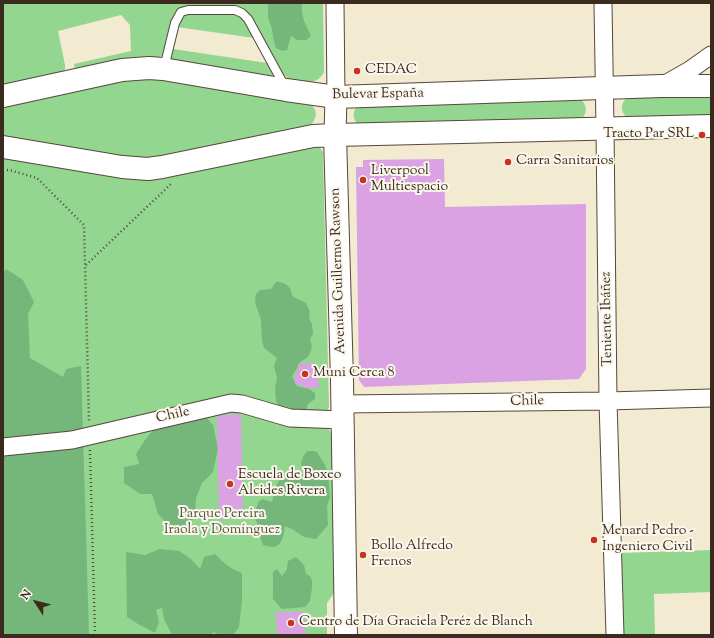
<!DOCTYPE html>
<meta charset="utf-8">
<style>
body{margin:0}
#map{position:relative;width:714px;height:638px;overflow:hidden;background:#f3ead2;font-family:"Sorts Mill Goudy",serif}
canvas{display:block}
.frame{position:absolute;inset:0;border:4px solid #3b2a1e;pointer-events:none}
.north{position:absolute;left:16px;top:582px;width:40px;height:40px;-webkit-text-stroke:3px #fbf7ec;paint-order:stroke;rotate:306deg;font-size:11px;font-weight:700;line-height:16px;text-align:center;color:#3b2a1e}
.north::after{content:'';display:block;margin:auto;width:14px;height:18px;background:#3b2a1e;clip-path:polygon(50% 0,100% 100%,50% 72%,0 100%)}
</style>
<div id="map">
<canvas width="714" height="638"></canvas>
<div class="frame"></div>
<div class="north">N</div>
</div>
<script>
const g = document.querySelector('canvas').getContext('2d');
g.lineJoin = 'round';
function fill(path, color) { g.fillStyle = color; g.fill(path, 'evenodd'); }
function stroke(path, color, width, dash) { g.strokeStyle = color; g.lineWidth = width; g.lineCap = dash ? 'butt' : 'round'; g.setLineDash(dash || []); g.stroke(path); }
function drawText(font, color, halo, rows, align = 'center') {
  g.font = font + ' "Sorts Mill Goudy",serif'; g.lineWidth = 4; g.setLineDash([]); g.textBaseline = 'middle'; g.strokeStyle = halo; g.fillStyle = color; for (const [text, x, y, turn = 0] of rows) {
    g.save(); g.translate(x, y); g.rotate((+turn || 0) * Math.PI / 180); g.textAlign = isNaN(turn) ? turn : align; if (halo) g.strokeText(text, 0, 0); g.fillText(text, 0, 0); g.restore();
  }
}
fill(new Path2D(`
 M3,3h320l1,69c-7,15 -22,9 -35,7l-3,-2 -4,-4 -30,-55c-5,-6 -9,-10 -17,-12l-50,2 -22,47 -5,3 -83,12 -1,-6 57,-13 -1,-26 -9,-10 -63,16 7,34v7l-56,12 -6,-1z
 M185,14h50c10,5 14,15 19,24l-77,-11 2,-6z
 M173,49l94,14 5,9v4l-101,-16v-5z
 M138,75l169,27c12,7 11,16 2,25l-163,33 -143,-22v-34z
 M711,94v24h-84c-7,-7 -7,-15 1,-21z
 M579,98c8,6 9,13 3,21l-223,6c-7,-6 -7,-13 -1,-20z
 M312,146l8,2 3,4 6,255 -2,5 -105,-3 103,17c5,3 6,7 8,13l1,154 -7,10v32h-324v-478l115,21 28,1 30,-3z
 M711,550v42l-57,2 1,41h-31l-3,-82z`), '#92d68f');
fill(new Path2D(`
 M268,3h34c-2,12 4,22 9,33l-5,4h-9l-6,-4 -4,14 -5,1 -6,-3 -3,-11 -1,-8 -4,-12z
 M6,269l17,11 11,22 -6,12 2,44 33,19 3,-8 15,-3 8,269h-86v-362z
 M276,282c9,-1 16,5 16,14l14,7 4,9 -1,6 3,6 1,10 -3,5c4,10 1,18 -10,23l-4,8 -4,6 5,10 12,3 6,4v6l-7,5 -2,6 -9,2 -10,-2 -9,-5 -2,-5 -1,-12 2,-10 -3,-12 3,-8 -13,-10 -2,-7 -1,-21 -6,-18 1,-8 4,-4 11,-1z
 M207,418l6,7 5,24 -5,23 -11,11 -6,15 -1,20 -12,9 -12,1 -13,-14 -6,-20h-12l-16,-11v-16l15,-3 -3,-10 9,-14 13,-16z
 M307,451h7l3,1 8,13 3,8 2,24 -3,10 1,18 -12,14 -12,-2 -12,-8 -7,-3c-1,7 -2,19 -11,21 -3,0 -7,-1 -11,-2l-3,-8v-8l-4,-8 -1,-10 4,-10 4,-2 9,3c2,-7 3,-17 8,-22 6,-6 7,-4 12,-12l9,7 4,-2 -4,-9 2,-7z
 M160,549l19,2 12,8 9,10 4,-12 11,-3c9,9 15,15 27,19v28l-3,26 -6,8h-14l-5,-3 -4,3h-38l-8,-16 -2,-11 -6,2 3,12 -4,11 -17,-9 -11,-7 -1,-65 19,3z
 M296,557l8,8 2,9 4,2 2,5v7l-2,13 -5,6 -23,2 -9,-10v-27l4,-3 5,7 5,-7 1,-8z`), '#75b77a');
fill(new Path2D(`
 M444,159l1,48 141,-3v165l-7,10 -215,8 -5,-7 -3,-213h7v-7z
 M315,363v11h3l1,14h-15v-2h-5v-2h-4v-11l3,-1v-8z
 M241,414l2,104 -24,1 -2,-102 7,-2z
 M276,612h29v23h-28z`), '#daa1e3');
const service = new Path2D(`
 M164,68l11,-45 6,-11 7,-2h47l7,3 6,6 37,68`);
const minor = new Path2D(`
 M335,3l1,94
 M603,3l2,125 3,273 7,234
 M662,86l28,-16 21,-15
 M342,404l266,-3 103,-3
 M3,447l69,-7 159,-37 11,1 48,14 53,2`);
const tertiary = new Path2D(`
 M335,135l1,-38`);
const secondary = new Path2D(`
 M3,96l119,-26 27,-2 14,1 123,21 50,7 325,-11h50
 M335,135l7,245 4,255
 M3,147l119,20 26,2 14,-2 151,-31 22,-1 376,-9`);
stroke(service, '#574739', 10);
stroke(minor, '#574739', 19);
stroke(tertiary, '#574739', 23);
stroke(secondary, '#574739', 24);
stroke(new Path2D(`
 M3,170h6l28,8 47,47 5,196
 M86,265l86,-82
 M90,450l5,185`), '#574739', 2.5, [1, 3]);
stroke(service, '#fff', 8);
stroke(minor, '#fff', 17);
stroke(tertiary, '#fff', 21);
stroke(secondary, '#fff', 22);
for (const [x, y, r, color] of [
 [357,71,4,"#c8321e"],
 [702,135,4,"#c8321e"],
 [508,162,4,"#c8321e"],
 [363,180,4,"#c8321e"],
 [305,374,4,"#c8321e"],
 [230,484,4,"#c8321e"],
 [594,540,4,"#c8321e"],
 [363,555,4,"#c8321e"],
 [291,623,4,"#c8321e"]
]) { const dot = new Path2D(); dot.arc(x, y, r, 0, 2 * Math.PI); g.fillStyle = color; g.fill(dot); stroke(dot, '#fbf7ec', 1.5); }
drawText('14px', '#3b2a1e', '#fbf7ec', [
 ["CEDAC",365,71],
 ["Tracto Par SRL",694,135,"right"],
 ["Carra Sanitarios",516,162],
 ["Liverpool",371,172],
 ["Multiespacio",371,188],
 ["Muni Cerca 8",313,374],
 ["Escuela de Boxeo",238,476],
 ["Alcides Rivera",238,492],
 ["Menard Pedro -",602,532],
 ["Ingeniero Civil",602,548],
 ["Bollo Alfredo",371,547],
 ["Frenos",371,563],
 ["Centro de Día Graciela Peréz de Blanch",299,623]
], 'left');
drawText('14px', '#3b2a1e', '#fbf7ec', [
 ["Bulevar España",378,95,-1],
 ["Avenida Guillermo Rawson",339,271,-92],
 ["Teniente Ibáñez",608,319,-91],
 ["Chile",527,402,-1],
 ["Chile",173,416,-13]
]);
drawText('14px', '#51553a', '#fbf7ec', [
 ["Parque Pereira",222,515],
 ["Iraola y Domínguez",222,531]
]);
</script>
